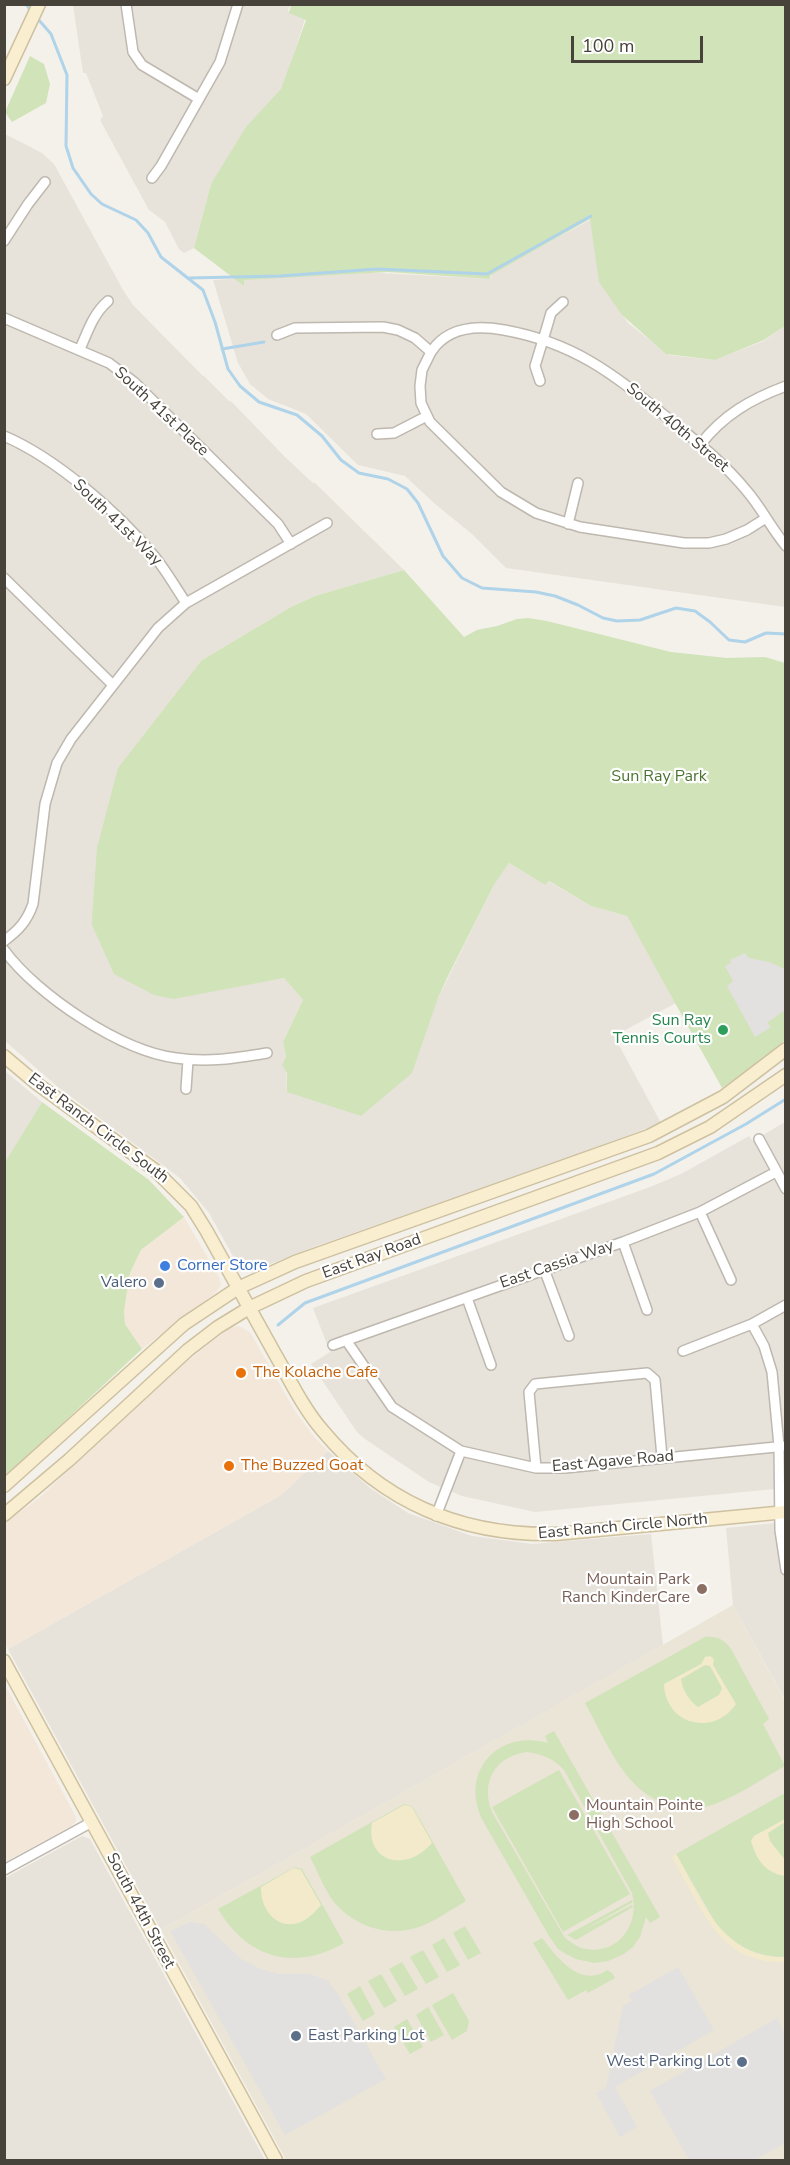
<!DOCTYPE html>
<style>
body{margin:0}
#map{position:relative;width:790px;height:2165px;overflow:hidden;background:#f4f1eb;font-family:"Nunito Sans",sans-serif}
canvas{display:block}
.frame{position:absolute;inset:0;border:6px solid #47423a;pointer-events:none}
.scale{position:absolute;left:571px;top:36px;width:132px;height:27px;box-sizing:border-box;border:3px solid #47423a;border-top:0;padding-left:8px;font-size:18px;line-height:21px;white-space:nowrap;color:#47423a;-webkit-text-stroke:4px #fff;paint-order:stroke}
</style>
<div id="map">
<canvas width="790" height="2165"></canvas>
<div class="frame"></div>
<div class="scale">100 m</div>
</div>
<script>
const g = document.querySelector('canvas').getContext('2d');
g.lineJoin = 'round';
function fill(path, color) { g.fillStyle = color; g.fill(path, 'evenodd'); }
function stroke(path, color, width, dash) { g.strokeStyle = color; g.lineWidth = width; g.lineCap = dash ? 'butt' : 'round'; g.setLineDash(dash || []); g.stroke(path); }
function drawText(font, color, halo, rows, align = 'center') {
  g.font = font + ' "Nunito Sans",sans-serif'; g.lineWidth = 4.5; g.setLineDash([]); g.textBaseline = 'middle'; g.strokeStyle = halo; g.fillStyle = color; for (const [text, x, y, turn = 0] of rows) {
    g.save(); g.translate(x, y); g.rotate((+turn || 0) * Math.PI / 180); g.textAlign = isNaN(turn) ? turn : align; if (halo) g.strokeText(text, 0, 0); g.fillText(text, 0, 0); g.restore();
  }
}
fill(new Path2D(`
 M73,5h217l-2,6 17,8 -24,74 -70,91 -17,64 -10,5 -5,-4 -14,-27 -16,-12 -49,-90 3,-4 -17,-43h-3z
 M5,134l37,19 12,11 69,126 10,15 70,71h1l26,26 1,-1 54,56 28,26 1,-1 90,88 -89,26 -24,11 -89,53 31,327 51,-9 19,22 -20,42 3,15 1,35 151,-94 56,-113 15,-22 36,22 3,-4 43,25 36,10 49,87 -62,33 47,87 -112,42 -233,81 -66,26 -8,-2 -4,-5 -29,-52 -29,-35 -122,-91 -53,-46z
 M592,219l8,63 28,41 41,32 45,5 50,-19 21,-15v281l-279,-39 -34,-34 -37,-30 -30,-28 -47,-11 -52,-51 -38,-15 -18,-15 -12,-21 -25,-83 149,-8 129,7 1,-6z
 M5,1071l37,31 -37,62z
 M785,1122v366l-250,24 -73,-16 -33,-14 -64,-43 -8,-7 -46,-68 19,-12 -17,-44 337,-121 31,-13 68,-38 4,5z
 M328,1451l42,37 38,25 64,23 60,8 119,-10 12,111 -502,285 -153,-281 273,-154z
 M785,1522v178l-52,-95 -7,-77z
 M82,1836l8,3 175,321h-260v-282z`), '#e7e3da');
fill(new Path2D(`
 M184,1217l35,60 2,8 -6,8 -73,56 -17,-25 -1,-13 6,-38 11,-23z
 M239,1326l11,6 45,79 20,27 13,13 -47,44 -273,154 -4,-7 1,-119 34,-25 147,-136 45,-35z
 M4,1683l72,134v4l-5,5 -66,36z`), '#f3e7d9');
fill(new Path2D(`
 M733,1605l52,96v459h-499l-125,-230z`), '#ebe5d7');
fill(new Path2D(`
 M291,5h494v321l-21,14 -49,20 -49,-6 -44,-39 -23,-33 -9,-63 -99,56 -1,4 -102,-7 -144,8v6l-50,-38 17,-64 35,-57 35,-38 25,-69 -17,-7z
 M30,56l14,8 6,20 -4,19 -34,19 -7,-10z
 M404,570l60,67 13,-7 20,-4 20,-7 11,-1 19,3 124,31 56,6 38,-1 20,6v377l-23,20 -40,28 -95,-172 -36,-10 -42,-25 -4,4 -36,-22 -15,22 -47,93 -9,20 -26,75 -51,43 -74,-24v-19l-5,-8 4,-8 -3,-15 20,-42 -19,-22 -110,21 -20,-4 -40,-21 -22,-49v-7l5,-70 21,-80 84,-108 89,-53 24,-11z
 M42,1102l107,78 35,37 -43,33 -11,23 -6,38 1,13 17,25 -137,128 -1,-313z
 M705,1637c11,-1 19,2 26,12l38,70 -6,5 22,42c-23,13 -47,30 -73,39 -11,4 -24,3 -36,1 -50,-8 -69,-64 -91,-103z
 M554,1731l106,186 -10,6 -4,-6 -6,20 -7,10 -9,7 -16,7 -14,2 -18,-4 -10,-5 -8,-5 -9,-13 -66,-115c-24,-48 14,-92 65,-78l-3,-7zM526,1752c16,2 27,6 38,18l68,123c8,29 -12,62 -46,56 -8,-1 -15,-7 -21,-11l-73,-126c-12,-30 3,-55 34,-60z
 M559,1770l71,124 -67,38 -71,-125z
 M785,1793v164c-30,0 -51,-12 -70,-35l-39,-68z
 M404,1804l9,3 53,94c-14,8 -29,19 -44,25 -32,12 -66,2 -88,-24 -10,-13 -16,-30 -24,-45z
 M295,1867l7,2 42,74c-50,29 -97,15 -126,-34z
 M632,1900l1,2 -53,30 52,-27 1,2 -57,33 -9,-5z
 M465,1926l16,27 -13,7 -15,-27z
 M444,1938l16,27 -13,7 -15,-27z
 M542,1938c15,19 38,51 65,32l5,3 3,5 -27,15 -2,-3 -18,10 -35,-57z
 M423,1950l16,27 -13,7 -16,-27z
 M402,1962l16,27 -13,7 -16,-27z
 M381,1974l16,27 -13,7 -16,-27z
 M360,1986l15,28 -12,7 -16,-27z
 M453,1993l16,28 -2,10 -15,9 -20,-35z
 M428,2007l16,28 -13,7 -15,-27z
 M407,2019l16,28 -13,7 -16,-27z`), '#d1e3b9');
fill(new Path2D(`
 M710,1656l4,3 -1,6 23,39c-22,33 -71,21 -72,-20l37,-20 4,-7zM705,1665l5,1 12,22 -3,7 -21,12c-8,-5 -16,-18 -17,-28z
 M404,1805l8,2 20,36c-24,29 -67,21 -60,-20z
 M785,1819v3l-17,11 2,8 15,19v16c-21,-4 -28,-16 -34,-35l3,-5z
 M676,1854c27,47 45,105 109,103v5c-65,2 -81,-50 -109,-97l-4,-8z
 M294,1868l7,2 20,35c-5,6 -11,12 -18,16 -24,12 -43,-11 -42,-34z`), '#f3eacc');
fill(new Path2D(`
 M745,953l4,5 20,4 16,7v41l-18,13 4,4 -16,10 -28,-51 6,-5 -8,-15 6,-3 -1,-3z
 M190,1922l14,2 37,35 20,10 18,5h31l17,6 10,13 49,86 -101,56 -115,-204z
 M678,1967l36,63 -99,57 22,40 -17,10 -24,-44 10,-6 17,-81 9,-5 -3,-6z
 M777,2018l8,16v109l-30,17h-66l-39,-69z`), '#e3e1df');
stroke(new Path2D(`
 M26,4l5,7
 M38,19l13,15 16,41 -1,71 7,22 18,26 11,10 34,16 12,13 13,24 42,33 12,32 13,47 12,17 19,16 38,13 25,21 19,24 18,13 29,6 19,10 11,14 25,53 19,22 20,10 54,4 19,4 23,9 25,13 14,3 23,-1 36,-12 19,3 15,11 19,18 16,2 21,-9 20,1
 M189,278l91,-2 97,-7 110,5 104,-58
 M222,349l42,-7
 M278,1325l27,-22 349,-129 92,-50 40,-25`), '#afd3e9', 3);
const street = new Path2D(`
 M126,4l7,48 9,13 57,34
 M152,178l9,-12 59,-104 18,-58
 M4,241l24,-37 17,-22
 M4,318l105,45 25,19 144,142 13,20
 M277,335l18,-7 88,-1 15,3 17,8 16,14c16,-25 46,-27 73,-22 72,13 110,45 165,89 27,22 55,44 77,71 15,17 25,38 40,56
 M80,349c8,-18 13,-35 28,-48
 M431,352l-9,18 -2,16 1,17 9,19 71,70 35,21 44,14 104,16h25l17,-4 21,-9 19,-12
 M540,381l-5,-15 11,-36 5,-17 12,-11
 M377,434l17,-1 33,-17
 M4,436c52,22 116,78 151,121 12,15 21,31 31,46
 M700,445c23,-30 51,-46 86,-59
 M568,524l10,-41
 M4,578l109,107
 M4,941c15,-11 23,-20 29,-37l12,-100 12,-41 14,-24 87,-111 28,-25 141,-80
 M4,950c33,45 117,101 172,108 31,5 61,0 91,-5
 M186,1089l2,-29
 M759,1139l27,50
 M700,1212l31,68
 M623,1242l24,68
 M544,1269l25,67
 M467,1298l24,67
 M752,1324l12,22 8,26 7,74 1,84 6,40
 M346,1340l46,67 69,44 75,17h29l221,-22
 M333,1345l290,-103 77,-30 76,-40
 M683,1351l69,-27 34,-19
 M536,1468l-7,-76 6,-8 112,-11 8,7 7,77
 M436,1516l25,-65
 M4,1870l88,-48`);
const secondary = new Path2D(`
 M4,79l35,-75
 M4,1056l32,27 119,87 36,36 15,24c23,41 46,82 69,124 15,26 28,54 48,77 60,72 140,105 233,103l230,-22
 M4,1486l180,-162 54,-36 57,-26 354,-126 74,-39 63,-48
 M4,1515l65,-55 119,-110 30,-23 31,-19 57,-27 352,-128 52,-26 76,-52
 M4,1661l272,499`);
stroke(street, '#beb8af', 12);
stroke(secondary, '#cec1a0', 15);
stroke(street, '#fff', 9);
stroke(secondary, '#f9eed0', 12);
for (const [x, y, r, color] of [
 [723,1030,6,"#2e9e5b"],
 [165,1266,6,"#3f7fe0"],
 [159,1283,6,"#5c6f8a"],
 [241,1373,6,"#e8710a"],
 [229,1466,6,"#e8710a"],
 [702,1589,6,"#8d6e63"],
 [574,1815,6,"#8d6e63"],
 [296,2036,6,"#5c6f8a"],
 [742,2062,6,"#5c6f8a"]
]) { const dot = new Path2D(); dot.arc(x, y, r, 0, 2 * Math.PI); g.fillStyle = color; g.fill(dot); stroke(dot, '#fff', 2); }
drawText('16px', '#47423a', '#fff', [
 ["South 41st Place",161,412,43],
 ["South 40th Street",677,428,40],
 ["South 41st Way",117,523,44],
 ["East Ranch Circle South",98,1129,37],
 ["East Ray Road",372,1257,-20],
 ["East Cassia Way",557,1265,-19],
 ["East Agave Road",613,1462,-5],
 ["East Ranch Circle North",623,1527,-5],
 ["South 44th Street",140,1911,62]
]);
drawText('16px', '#4d7333', '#fff', [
 ["Sun Ray Park",659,777]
]);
drawText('16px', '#27864d', '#fff', [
 ["Sun Ray",711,1021],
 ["Tennis Courts",711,1039]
], 'right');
drawText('16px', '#366cbe', '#fff', [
 ["Corner Store",177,1266]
], 'left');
drawText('16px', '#4e5e75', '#fff', [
 ["Valero",147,1283],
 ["East Parking Lot",308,2036,"left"],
 ["West Parking Lot",730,2062]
], 'right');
drawText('16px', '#c56008', '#fff', [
 ["The Kolache Cafe",253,1373],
 ["The Buzzed Goat",241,1466]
], 'left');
drawText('16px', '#785e54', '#fff', [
 ["Mountain Park",690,1580],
 ["Ranch KinderCare",690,1598],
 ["Mountain Pointe",586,1806,"left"],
 ["High School",586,1824,"left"]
], 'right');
</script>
